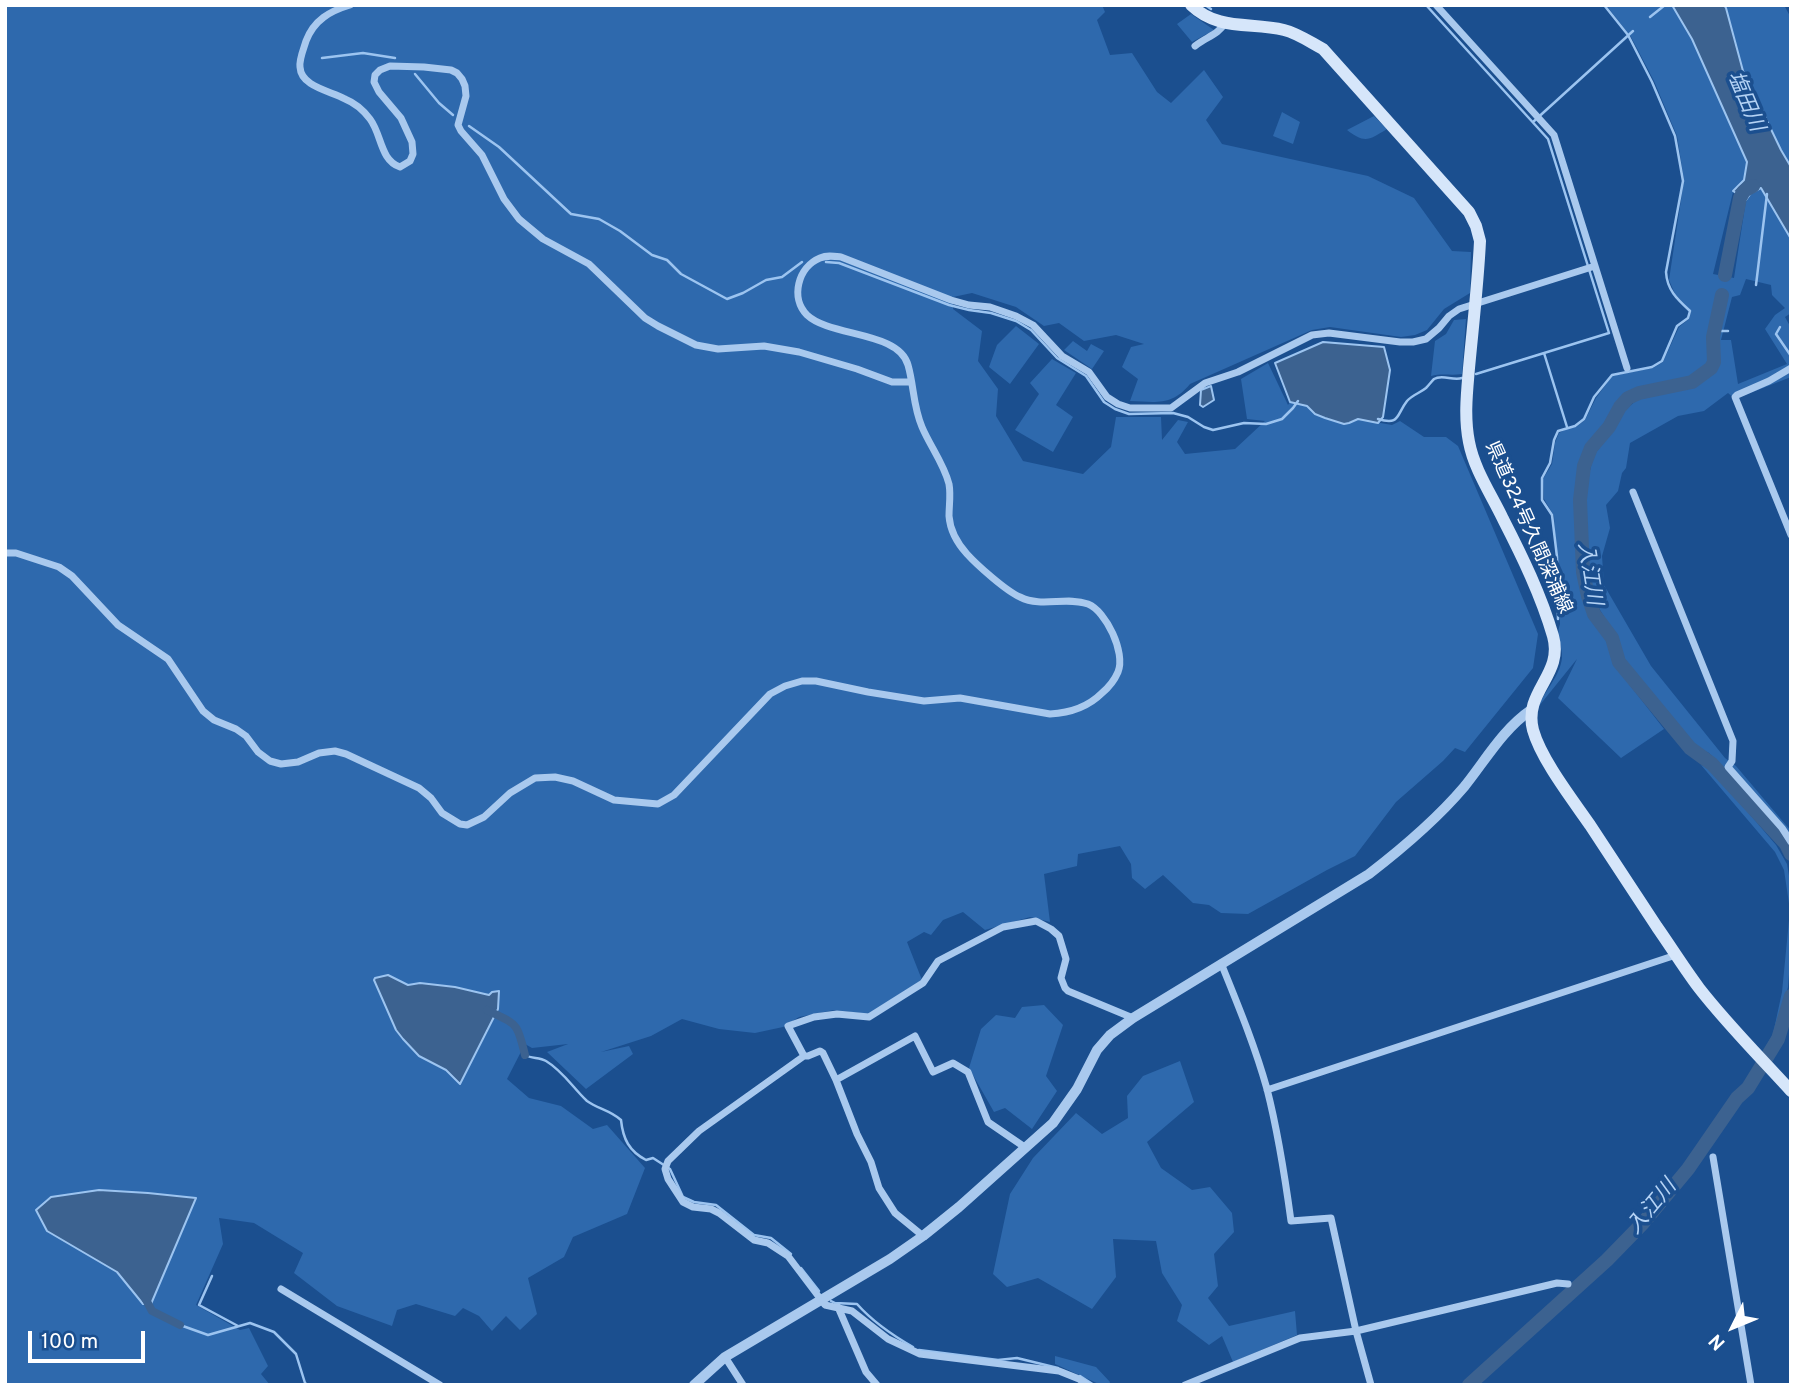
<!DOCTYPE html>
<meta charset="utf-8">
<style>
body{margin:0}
#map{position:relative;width:1796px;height:1390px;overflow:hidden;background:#1b4f8f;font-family:Overpass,sans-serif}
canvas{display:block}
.frame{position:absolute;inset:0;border:7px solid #fff;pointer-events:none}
.north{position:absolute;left:1698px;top:1292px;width:70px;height:70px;-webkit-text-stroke:5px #1b4f8f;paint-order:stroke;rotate:227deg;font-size:19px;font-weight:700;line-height:28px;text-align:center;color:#fff}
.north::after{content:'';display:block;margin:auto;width:24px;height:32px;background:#fff;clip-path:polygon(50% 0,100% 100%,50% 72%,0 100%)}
.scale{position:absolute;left:28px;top:1331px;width:117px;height:32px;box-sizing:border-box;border:4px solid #fff;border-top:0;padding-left:9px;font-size:21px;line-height:24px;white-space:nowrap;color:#fff;-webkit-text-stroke:5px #1b4f8f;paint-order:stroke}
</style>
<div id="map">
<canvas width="1796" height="1390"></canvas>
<div class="frame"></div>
<div class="north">N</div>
<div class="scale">100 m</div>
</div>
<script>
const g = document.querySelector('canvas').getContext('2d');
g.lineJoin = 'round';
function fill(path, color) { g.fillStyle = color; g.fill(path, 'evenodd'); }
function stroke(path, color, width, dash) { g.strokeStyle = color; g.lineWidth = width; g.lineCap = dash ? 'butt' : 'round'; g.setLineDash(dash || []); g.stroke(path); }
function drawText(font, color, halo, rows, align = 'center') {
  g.font = font + ' Overpass,"Noto Sans JP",sans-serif'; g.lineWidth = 7; g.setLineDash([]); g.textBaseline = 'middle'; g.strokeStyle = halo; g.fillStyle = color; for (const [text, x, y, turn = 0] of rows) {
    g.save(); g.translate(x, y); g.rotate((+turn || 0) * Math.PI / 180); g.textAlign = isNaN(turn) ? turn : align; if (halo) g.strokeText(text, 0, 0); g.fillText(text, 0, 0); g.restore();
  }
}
fill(new Path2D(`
 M5,5h1097l3,7 -8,8 13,35 22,-2 25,39 14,11 33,-33 19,27 -17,23 16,24 146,32 46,22 38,53 19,1 -1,41 -26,16 -17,21 -12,5 -14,2 -71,-10 -18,3 -122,54c-18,22 -33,18 -60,17l8,-22 -16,-12 9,-20 13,-3 -28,-9 -32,6 -25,-18 -15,3 -28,-19 -44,-14 -19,4v12l29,22 -4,30 20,28 -2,27 27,45 60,13 28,-27 5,-30h45l1,23 16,-20 10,2 -11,20 8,12 50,-5 30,-28 -18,-2 -6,-40 27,-16 20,42 2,-3 17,4 8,8 10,4 19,6 5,-1 9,-4 34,6 8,-4 24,16h22l12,9 80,188 -5,34 -68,84 -10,-4 -12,13 -47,41 -41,54 -28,14 -79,44 -27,-1 -12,-8 -16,-2 -30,-28 -18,14 -13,-11 -1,-14 -11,-18 -42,8 -1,12 -33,8 6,48 -20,-5 -45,13 -22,-18 -20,8 -12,15 -7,-3 -17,10 15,38 -54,34 -34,-4 -35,7 -16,10 -28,6 -36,-4 -37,-10 -31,17 -50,16 28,-6 4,8 -47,35 -39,-37 21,-8 -36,4 -7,-4 -18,35 22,19 32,8 32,23 14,-4 38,43 -18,46 -54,23 -9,20 -36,21 9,36 -17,16 -14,-14 -14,15 -13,-15 -16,-8 -8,8 -39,-12 -19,6 -5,16 -55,-20 -43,-33 9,-20 -49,-30 -35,-5 4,26 -27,61 44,25 9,-2 19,38 -7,8 9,11h-265zM388,975l20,10 47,2 34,8 -29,88 -14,-13 -27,-14 -23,-26 -22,-50zM196,1198l-45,106 -8,-1 -26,-31z
 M1606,5h87l61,143 -6,38 -15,6 -20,82 21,4 12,-78 5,-7 10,-5 30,29v96l-6,4 6,11v49l-56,22 -7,-6 -24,18 -26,5 -48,27 -4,25 -4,5 -4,18 -12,14 4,23 -8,28 2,29 47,81 74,92 11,8 55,65v19l-3,-7 -79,-90 -19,-9 -52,-61 -20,-29 -1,-16 -17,-28 -9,-24 -4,-29 -3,-64 10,-38 18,-24 13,-21 12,-10 61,-16 20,-20 -1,-27 8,-41 -6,-1 -11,36 2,29 -12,16 -66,16 -13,11 -33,48 -11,35 9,117 18,26 11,30 16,25 35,45 -43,29 -63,-60 19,-39 -38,47c6,-16 21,-30 23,-48 1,-12 -7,-22 -2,-34l-6,-108 -10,-17 -1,-20 9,-15 3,-21 4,-10 7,-4 10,-2 9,-7 11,-22 16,-22 41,-8 10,-6 16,-35 10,-8 2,-8 -16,-17 -6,-14 15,-100 -7,-44 -23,-55 -23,-44zM1746,279l25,6 1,10 13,13 -10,7 -10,14 22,35 -49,20 -7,-44h-10l11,-43 8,-2z
 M1707,5h77l7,13v170z
 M1191,14l23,16 -22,12 -15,-18z
 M1282,112l18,10 -7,22 -20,-8z
 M1374,116l13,13c-18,11 -22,15 -40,1z
 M1466,319l-4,55c-11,2 -20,-1 -31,2l4,-35 11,-7 8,-14z
 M1016,326l23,18 -29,40 -21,-17 8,-22z
 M1073,341l14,10 4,-7 13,7 -12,18 -28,-19z
 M1052,359l24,14 -20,32 17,12 -20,35 -38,-22 24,-36 -9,-11z
 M1701,765l10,4 65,76 11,19 4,23v63l-3,37 -12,49 -14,17 11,-19 9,-42 8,-82 -6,-40 -9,-18z
 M1044,1005l19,20 -17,51 11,15 -25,38 -27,-21 -11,4 -25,-44 12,-39 15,-14 19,3 7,-11z
 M1180,1061l14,41 -47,40 14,26 31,22 18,-3 22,26 2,19 -20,22 4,32 -10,12 21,28 66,-15 2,24 -64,27 -11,-26 -13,9 -32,-24 5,-16 -20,-32 -6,-32 -43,-2 3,38 -24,32 -54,-31 -31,9 -14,-13 17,-80 23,-36 43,-45 26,21 26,-16 -1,-22 16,-20z
 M1055,1356l41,11 14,15 -1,3h-8l-46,-21z`), '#2e69ad');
const water = new Path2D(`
 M1672,5h52l2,3 17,63 38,79 10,17v72l-30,-51 -10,5 -5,7 -13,-9 11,-11 3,-18 -55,-123z
 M1323,342l61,5 6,23 -7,47 -5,6 -20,-4 -9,4 -5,1 -19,-6 -10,-4 -8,-8 -17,-4 -15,-39z
 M1211,386l3,14 -11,7 -3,-2 1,-15z
 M388,975l20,10 12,-2 35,4 34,8 3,-3 7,-1 -1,18 -38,75 -14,-14 -27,-14 -16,-17 -7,-9 -22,-50 1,-2z
 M99,1190l49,3 48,5 -45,106h-8l-26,-32 -70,-41 -11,-21 15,-13z`);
fill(water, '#3c6290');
stroke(water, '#9cc4f0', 2);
stroke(new Path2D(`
 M1205,5l6,4
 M1426,5l122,134 61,194 -133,41
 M1650,17l15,-12
 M322,58l41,-5 32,5
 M415,74l24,29 14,12
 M1533,122l100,-91
 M469,126l30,21 72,67 28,5 21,12 32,24 15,5 14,14 46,25 16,-6 23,-13 16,-3 20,-15
 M826,262l13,1 110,42 20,5 22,3 25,8 15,9 26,28 29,18 18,26 11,7 14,5 44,-1 15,4 16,10 9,3 31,-7 22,1 16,-5 11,-11 5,-7
 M1756,285l11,-91
 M1780,327l-4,7 15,22
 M1714,331h14
 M1544,353l23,74
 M1378,419c22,7 18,-4 29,-18 5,-6 13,-8 19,-13 3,-3 5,-6 8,-9 8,-5 19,2 28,-1
 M1558,619l-1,-62 -5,-42 -10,-15v-22l8,-15 4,-23 4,-9 17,-5 9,-7 10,-22 18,-22 40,-8 10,-6 15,-35 11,-8 2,-7c-13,-12 -23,-21 -24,-39l17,-91 -8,-45 -23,-54 -24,-47 -24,-30
 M525,1055c7,4 14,2 21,6 17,10 27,27 41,40 11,8 23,9 34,19 2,19 8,31 25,40l7,-2 17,11 13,28 11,5 22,3 38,30 17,3 20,16
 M801,1268l18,23
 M212,1276l-13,29 39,21
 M831,1301l4,2 22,1c16,18 35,31 56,43
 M180,1325l28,10 42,-12 24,9 22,22 9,29 2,2
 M919,1350l79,10 19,-2 41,10
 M1080,1376l14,9`), '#9cc4f0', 2.5);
stroke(new Path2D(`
 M487,1010c30,15 30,11 38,45
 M144,1296l8,15 28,14`), '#3c6290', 8);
stroke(new Path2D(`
 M1725,275l15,-77 4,-7 9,-5
 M1722,295l-9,42 1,25 -3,6 -19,14 -53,11 -11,5 -8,9 -11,20 -18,21 -7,18 -4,34 3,72 5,24 6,18 18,24 7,24 71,86 22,16 74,80 5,10
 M1469,1385l138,-125 36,-37 45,-54 49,-71 11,-10 30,-49 13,-43`), '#3c6290', 14);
stroke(new Path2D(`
 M350,5c-20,6 -36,15 -44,36 -2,7 -7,18 -6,26 1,20 31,24 45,32 10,4 19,12 25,20 12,16 10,41 30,48l10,-6 3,-7 -1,-12 -11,-24 -22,-26 -5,-10 1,-7 5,-5 10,-4 34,1 27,3 6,3 5,6 3,7 1,10 -8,29 3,6 21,24 22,44 15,20 24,20 46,25 56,54 13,8 38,19 22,4 46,-3 35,6 58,17 35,13h19
 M1436,5l118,130 73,233
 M1195,46c11,-9 23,-11 30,-23
 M1791,368l-22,13 -32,14 -2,2 56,138
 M1633,492l100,249 -1,20 -4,6 54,61 9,14
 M5,553h11l43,14 13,9 46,49 50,34 35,52 11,9 22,9 10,7 12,16 12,9 11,3 17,-2 21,-9 16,-2 11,3 73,34 12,10 11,15 18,11 7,1 17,-8 26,-24 25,-15 20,-1 18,4 41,19 44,4 16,-9 96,-101 15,-8 17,-5h14l52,11 56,9 36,-3 90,16c19,-1 38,-7 52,-21 6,-5 13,-14 16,-21 8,-19 -12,-61 -30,-68 -22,-8 -46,4 -68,-7 -14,-6 -43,-32 -53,-43 -9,-10 -17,-24 -18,-38 0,-11 2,-21 0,-32 -5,-20 -19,-38 -27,-57 -9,-21 -8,-41 -14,-62 -9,-34 -78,-28 -101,-50 -17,-17 -9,-48 13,-57 7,-3 13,-2 21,-1l110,43 18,5 21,2 26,9 17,9 29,31 27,16 18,25 11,7 12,4h41l34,-25 33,-11 74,-37 17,-2 71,9h13l13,-3 13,-11 10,-12 10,-7 136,-43
 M1221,963c17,42 34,83 46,126 11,43 18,88 24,132l40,-3 25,113 15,54
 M804,1056l-105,75 -31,30 -3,8 3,10 15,23 10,5 18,2 8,4 35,27 14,3 20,13 37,49 27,6 36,28 32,15 139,17 20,8 8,6
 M836,1080l79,-44 18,36 20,-9 15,9 20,50 38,26
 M1267,1090l409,-135
 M1713,1157l38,228
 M923,1236l-28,-23 -16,-25 -8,-26 -14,-28 -21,-54 -13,-27 -3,-2 -12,5h-4l-16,-30 26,-9 23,-3 32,3 54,-34 15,-22 65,-34 33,-6 15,8 8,7 7,23 -5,19 4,10 3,3 65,27
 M281,1289l159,96
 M838,1307l28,65 11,13
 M725,1357l18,28
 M1185,1385l115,-47 56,-7 201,-48 11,1`), '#a9c9ee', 7);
stroke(new Path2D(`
 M694,1385l31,-28 165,-98 33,-23 36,-29 94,-84 24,-34 20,-39 13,-15 23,-17 236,-144c35,-27 67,-54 95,-87 21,-26 39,-58 67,-77`), '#a9c9ee', 10);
stroke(new Path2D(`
 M1191,5c27,26 59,17 93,25 13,3 26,12 39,19l146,163 7,14 4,15c-2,42 -7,84 -11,127 -2,24 -5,49 0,74 5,27 22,52 34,77 19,37 38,76 50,117 11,39 -30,55 -20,94 8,29 39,69 57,95 22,34 45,68 67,102 14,20 27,41 42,61 28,36 61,69 92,103`), '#d6e6fa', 12);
drawText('19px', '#fff', '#1b4f8f', [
 ["県道324号久間深浦線",1527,528,66]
]);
drawText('italic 21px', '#b5d3f5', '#1b4f8f', [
 ["塩田川",1744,102,67],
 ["入江川",1588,574,81],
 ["入江川",1653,1208,-50]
]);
</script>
